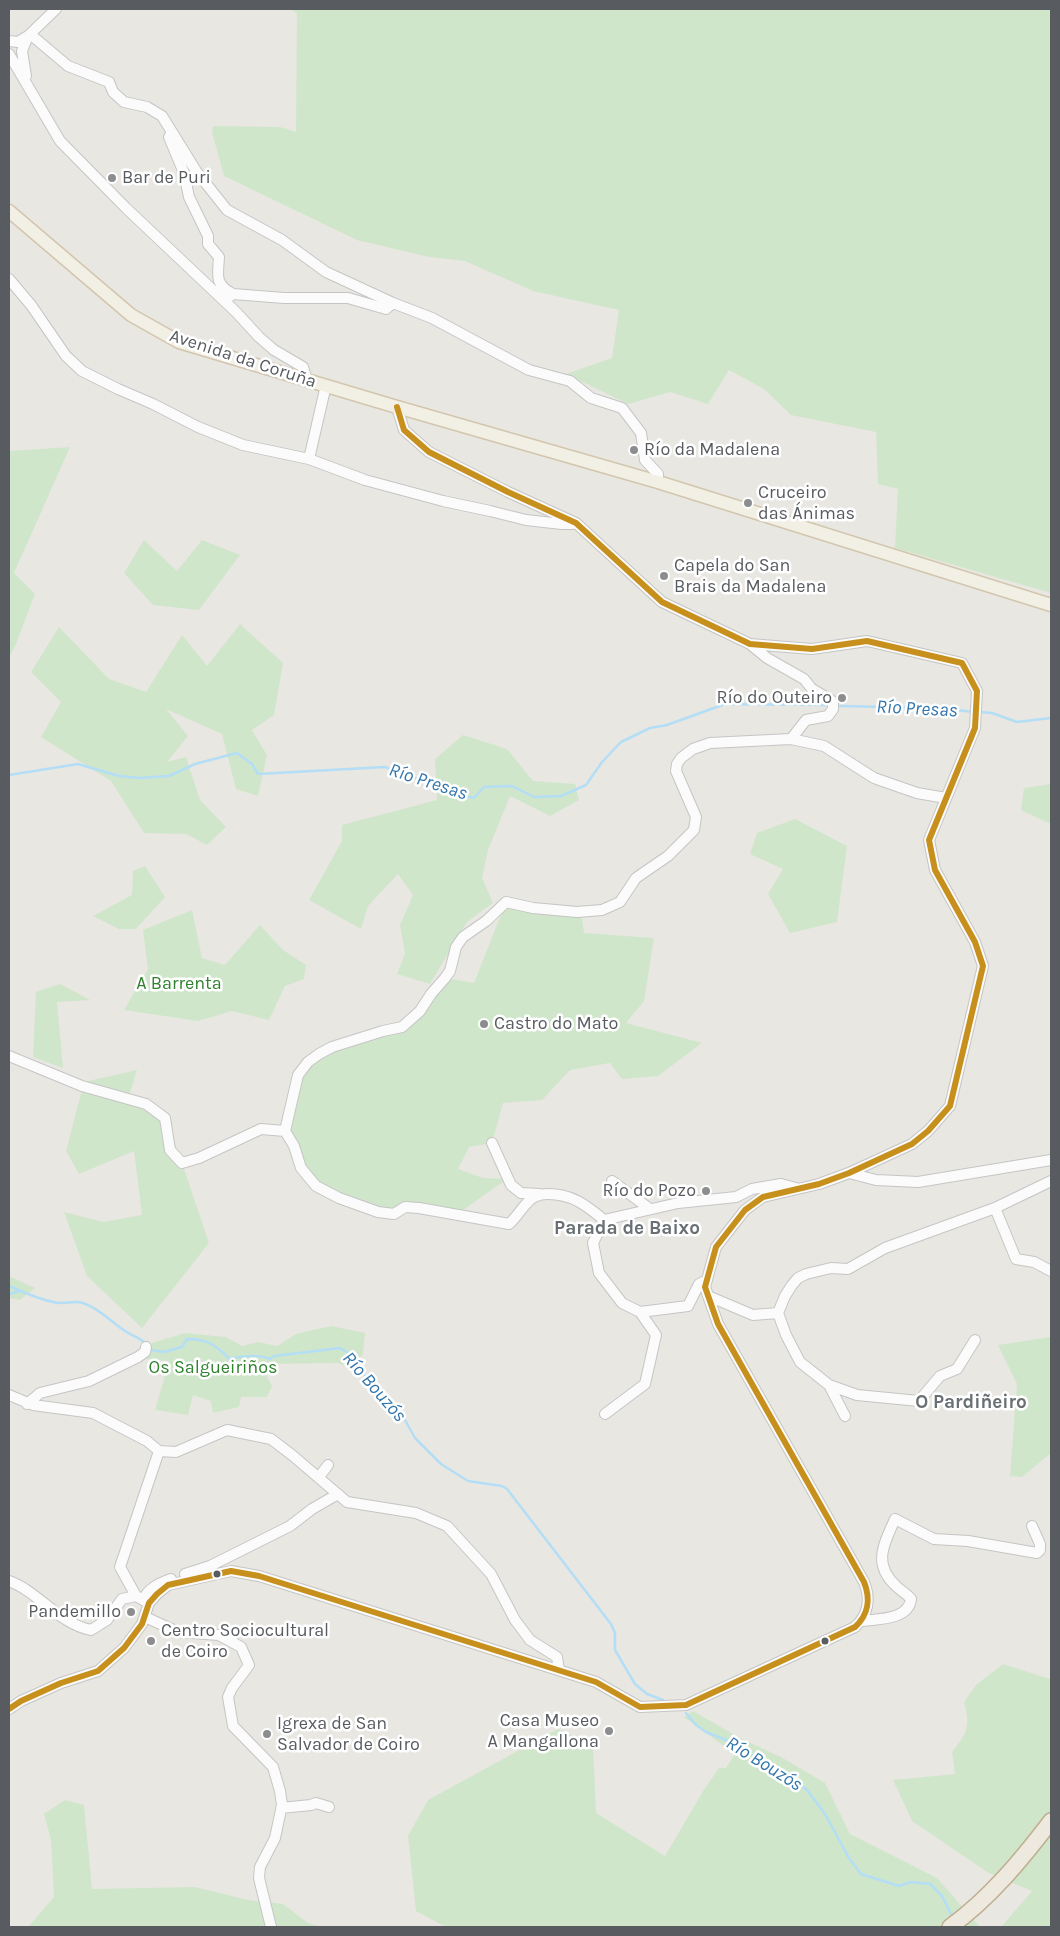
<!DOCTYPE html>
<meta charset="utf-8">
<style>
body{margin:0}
#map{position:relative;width:1060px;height:1936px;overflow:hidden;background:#e9e7e2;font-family:Karla,sans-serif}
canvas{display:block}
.frame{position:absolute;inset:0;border:10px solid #585c61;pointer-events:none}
</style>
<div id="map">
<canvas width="1060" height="1936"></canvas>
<div class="frame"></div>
</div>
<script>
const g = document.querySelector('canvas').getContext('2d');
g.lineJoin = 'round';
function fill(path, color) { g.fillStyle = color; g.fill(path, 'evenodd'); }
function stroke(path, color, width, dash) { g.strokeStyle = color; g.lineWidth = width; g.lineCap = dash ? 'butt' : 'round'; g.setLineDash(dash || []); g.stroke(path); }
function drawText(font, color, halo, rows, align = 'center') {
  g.font = font + ' Karla,sans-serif'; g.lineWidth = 5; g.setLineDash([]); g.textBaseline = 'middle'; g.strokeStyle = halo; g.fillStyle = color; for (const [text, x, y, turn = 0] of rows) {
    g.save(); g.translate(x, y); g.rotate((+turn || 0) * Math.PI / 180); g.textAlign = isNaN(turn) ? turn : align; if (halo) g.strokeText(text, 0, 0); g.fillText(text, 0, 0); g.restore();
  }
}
fill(new Path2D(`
 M290,9h761v584l-156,-45 3,-59 -20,-5 -2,-52 -85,-17 -27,-26 -35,-19 -21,34 -38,-12 -42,12 -62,-30 46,-16 7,-48 -86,-19 -68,-30 -36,-4 -72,-17 -133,-64 -12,-44 1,-6 67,1 16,5 1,-119z
 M9,447v4l61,-4 -56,126 21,21 -19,50 -7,13z
 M144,540l33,31 25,-31 38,15 -41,55 -46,-5 -29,-32z
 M240,624l43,39 -9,52 -22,15 15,25 -9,41 -22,-7 -14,-55 -56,-25 22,27 -21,26 19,-5 14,43 26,27 -19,18 -21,-11 -42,-1 -33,-52 -70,-44 20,-35 -30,-30 28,-45 50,52 37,13 36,-57 25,31z
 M463,735l44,14 26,32 42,3 4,16 -29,16 -40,-20 -22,54 -6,28 11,25 -26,19 -37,62 -33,-10 8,-21 -5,-28 13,-30 -15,-21 -30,32 -7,23 -52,-29 33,-59v-16l95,-25 -2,-41z
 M1051,784v40l-30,-14 3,-22z
 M795,819l52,27 -10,76 -47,11 -22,-39 15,-25 -33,-15 7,-21z
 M145,866l20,31 -29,32h-17l-26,-13 39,-21 1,-24z
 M506,902l75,9 3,22 70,5 -10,63 -18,22 76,20 -44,33 -36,3 -12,-16 -40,7 -28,30 -39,3 -11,40 -23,4 -11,22 25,9 24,1 -51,36 -37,-7 -25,6 -78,-28 -31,-55 13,-56 21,-21 83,-27 43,-49 29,5z
 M192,910l10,48 23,7 35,-40 23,25 23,15 -2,14 -19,7 -16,34 -37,-9 -34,10 -74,-11 24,-41 -5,-39z
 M60,984l30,16 -33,2 6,66 -30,-11 3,-65z
 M137,1070l-9,29 37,19 5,32 12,13 27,80 -67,85 -55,-52 -23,-64 39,10 39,-7 -8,-64 -55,23 -13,-23 18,-69z
 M9,1276l26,12 -15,12 -11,-2z
 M331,1326l34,7 -2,21 -12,14 -13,-5 -70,1 -4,7 8,15 -5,11h-26l-2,10 -26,6 -2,-12 -18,-6 -5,20 -33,-5 14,-49 -23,-2 6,-16 33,-10 41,4 16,9 16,-4 19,4 19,-12z
 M1051,1337v116l-29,24 -12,-1 7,-92 -19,-39z
 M1003,1664l47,15 1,-1v249h-50l31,-36 -45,-19 -75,-51 -19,-41 62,-6 -3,-22c15,-19 19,-25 12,-50l12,-17z
 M693,1711l47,27 41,19 44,26 25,51 87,44 43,49h-534l-30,-16 -8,-75 20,-36 130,-71 35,16 3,68 69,43 40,-68 14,-20h7l9,-14 -51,-37z
 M65,1800l19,5 8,84 103,-2 53,13 35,4 25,19 14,4h-294l26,-30 -3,-57 -7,-26z`), '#d0e6cb');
stroke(new Path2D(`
 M840,706l97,2 37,4
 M980,712l12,1 25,9 34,-4
 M9,775l69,-11 41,12 21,2 29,-2 26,-12 42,-11 15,11 6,10 127,-7 28,10 37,16 24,5 10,-11 28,-1 22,11 27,-1 25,-11 16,-23 19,-20 29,-14 17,-3 58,-21 101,1
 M9,1286c14,6 29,13 44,16 11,3 20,-2 30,1 16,5 28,19 42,28 7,5 14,6 20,12
 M9,1294l10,-3
 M149,1347l2,3 13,2 18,-5 5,-8c21,0 28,6 43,20 12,-3 28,-5 40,0l4,-3 66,-8 7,4 17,22 36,37 15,27 26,26 27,17 34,5 5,3 104,135 4,9v17l20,34 12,10 16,6
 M686,1713l10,12 10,7 22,9 68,40 11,9 18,24 24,44 12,16 38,12 12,-4 19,2 12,12 11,22`), '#b3def6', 2.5);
const minor = new Path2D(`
 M30,34l38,32 41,16 4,10 11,10 23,5 15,9 34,55 31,39 55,30 44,32 67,31 39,15 97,52 41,11 21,17 31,10 19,25 4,27 13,14v8
 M9,41l9,1 10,-6 28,-27
 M9,54l51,87 66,67 110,104 23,25 15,13 29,17 4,13
 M26,76l-4,-25 6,-15
 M172,132l-3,5 15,36 5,24 19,39v8l11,13c-1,19 -5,27 14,37
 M9,279l22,26 35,51 16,15 36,18 35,15 45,23 45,18 66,14 56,21 78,21 47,10 36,9 36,4h11
 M229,297l4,-3 51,4h64l38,11 7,-6
 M309,459l17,-74
 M750,644l17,14 37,21 8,10 19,11 2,4v5l-5,7 -22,4 -15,19
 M9,1056l73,30 64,18 19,14 5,32 12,13 17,-5 62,-29 24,2 9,15 7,22 15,18 23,12 39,14 16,2 11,-7 14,1 90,16c8,-7 13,-17 21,-24 5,-5 11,-6 18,-6 24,0 38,11 56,26l74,-17 58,-6 16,-8 29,-5 15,4
 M285,1131l13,-56 10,-13 11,-8 13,-7 51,-16 19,-4 18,-16 11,-17 14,-16 5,-7 6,-24 7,-10 23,-16 20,-19 27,6 44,4 25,-2 18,-8 16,-24 32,-22 26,-26 2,-13 -20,-46 1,-7 4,-6 12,-9 17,-6 81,-4 33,7 50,32 43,15 29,5
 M492,1143l19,42 10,8 18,1
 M849,1173l27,7 42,2 133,-22
 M612,1181l38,28
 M995,1208l21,51 18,3 17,9
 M604,1220l-11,23 6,30 23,30 18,9 48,-6 11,-22 8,-4
 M708,1296l45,19 25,-2
 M975,1340l-18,29 -17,7 -21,25 -62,-6 -28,-10 -29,-23 -14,-27 -8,-22 7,-17 7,-11 6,-7 8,-4 25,-6 17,1 37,-21 110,-40 56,-27
 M829,1385l16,31
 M9,1395l24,10 60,8 54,28 12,10 -39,116 16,29 13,7
 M27,1404l13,-11 49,-12 49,-24 7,-5 1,-5
 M605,1414l40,-30 11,-49 -16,-23
 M159,1451l17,1 51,-22 44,9 21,16 55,47 69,11 31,13 44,48 24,46 15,20 27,17 2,13
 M319,1477l9,-12
 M185,1574l25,-8 80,-40 22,-17 26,-15
 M9,1581c30,11 50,43 82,49l16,-10 15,-21 14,-3
 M143,1600c5,-12 17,-17 28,-21
 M145,1617l33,15 41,3 22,12 8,18 -17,23 -4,9 5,29 40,41 7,24 2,14 -7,33 -15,29 -1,11 12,49
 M862,1621c15,-2 47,-1 49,-22 -5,-6 -10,-8 -15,-13 -24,-22 -12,-42 -1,-67l39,20 34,2 69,12 3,-3v-6l-8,-18
 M9,1709l12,-8 40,-18 37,-12 26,-23 18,-24 7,-21 8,-9 11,-9 63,-14 28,5 337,106 44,25 46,-2 169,-78c13,-12 16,-28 9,-45l-146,-258 -13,-37 11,-40 29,-37 18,-13 56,-13 30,-11 63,-29 16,-13 22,-25 33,-140 -8,-24 -40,-72 -6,-30 46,-112 2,-37 -15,-28 -95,-22 -55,8 -62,-5 -88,-42 -86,-79 -68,-31 -79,-40 -25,-22 -7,-23
 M281,1808l30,-3 5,-2 13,4`);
const major = new Path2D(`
 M9,211l122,104 48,27 218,65 261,75 393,123`);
const highway = new Path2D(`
 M950,1927c40,-29 72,-68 101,-106`);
stroke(minor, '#c5c5c5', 12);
stroke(major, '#d2c6ae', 15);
stroke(highway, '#c0ae90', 18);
stroke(minor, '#fcfbfb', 10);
stroke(major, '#f2efe5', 12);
stroke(highway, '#eee9de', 15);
stroke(new Path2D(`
 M9,1709l12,-8 40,-18 37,-12 26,-23 18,-24 7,-21 8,-9 11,-9 63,-14 28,5 337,106 44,25 46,-2 169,-78c13,-12 16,-28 9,-45l-146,-258 -13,-37 11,-40 29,-37 18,-13 56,-13 30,-11 63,-29 16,-13 22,-25 33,-140 -8,-24 -40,-72 -6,-30 46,-112 2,-37 -15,-28 -95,-22 -55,8 -62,-5 -88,-42 -86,-79 -68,-31 -79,-40 -25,-22 -7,-23`), '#c7901d', 6);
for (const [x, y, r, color] of [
 [112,178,5,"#8b8d8e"],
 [634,450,5,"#8b8d8e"],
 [748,503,5,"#8b8d8e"],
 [664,576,5,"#8b8d8e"],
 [842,698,5,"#8b8d8e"],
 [484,1024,5,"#8b8d8e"],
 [706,1191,5,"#8b8d8e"],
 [217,1574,4.5,"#585c61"],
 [131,1612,5,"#8b8d8e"],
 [151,1641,5,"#8b8d8e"],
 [825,1641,4.5,"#585c61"],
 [609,1731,5,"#8b8d8e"],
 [267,1734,5,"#8b8d8e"]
]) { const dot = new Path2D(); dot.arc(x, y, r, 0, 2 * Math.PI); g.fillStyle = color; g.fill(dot); stroke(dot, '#fff', 2); }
drawText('18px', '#585c61', '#fff', [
 ["Bar de Puri",122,178],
 ["Río da Madalena",644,450],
 ["Cruceiro",758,493],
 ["das Ánimas",758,514],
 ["Capela do San",674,566],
 ["Brais da Madalena",674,587],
 ["Río do Outeiro",832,698,"right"],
 ["Castro do Mato",494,1024],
 ["Río do Pozo",696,1191,"right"],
 ["Pandemillo",121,1612,"right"],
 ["Centro Sociocultural",161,1631],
 ["de Coiro",161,1652],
 ["Casa Museo",599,1721,"right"],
 ["A Mangallona",599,1742,"right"],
 ["Igrexa de San",277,1724],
 ["Salvador de Coiro",277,1745]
], 'left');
drawText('18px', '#585c61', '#fff', [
 ["Avenida da Coruña",243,359,18]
]);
drawText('18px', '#30822e', '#fff', [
 ["A Barrenta",179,984],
 ["Os Salgueiriños",213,1368]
]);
drawText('italic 19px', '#3376ad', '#fff', [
 ["Río Presas",917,709,3],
 ["Río Presas",428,782,18],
 ["Río Bouzós",374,1387,49],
 ["Río Bouzós",764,1764,32]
]);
drawText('bold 19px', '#696f73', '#fff', [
 ["Parada de Baixo",627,1229],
 ["O Pardiñeiro",971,1403]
]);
</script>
